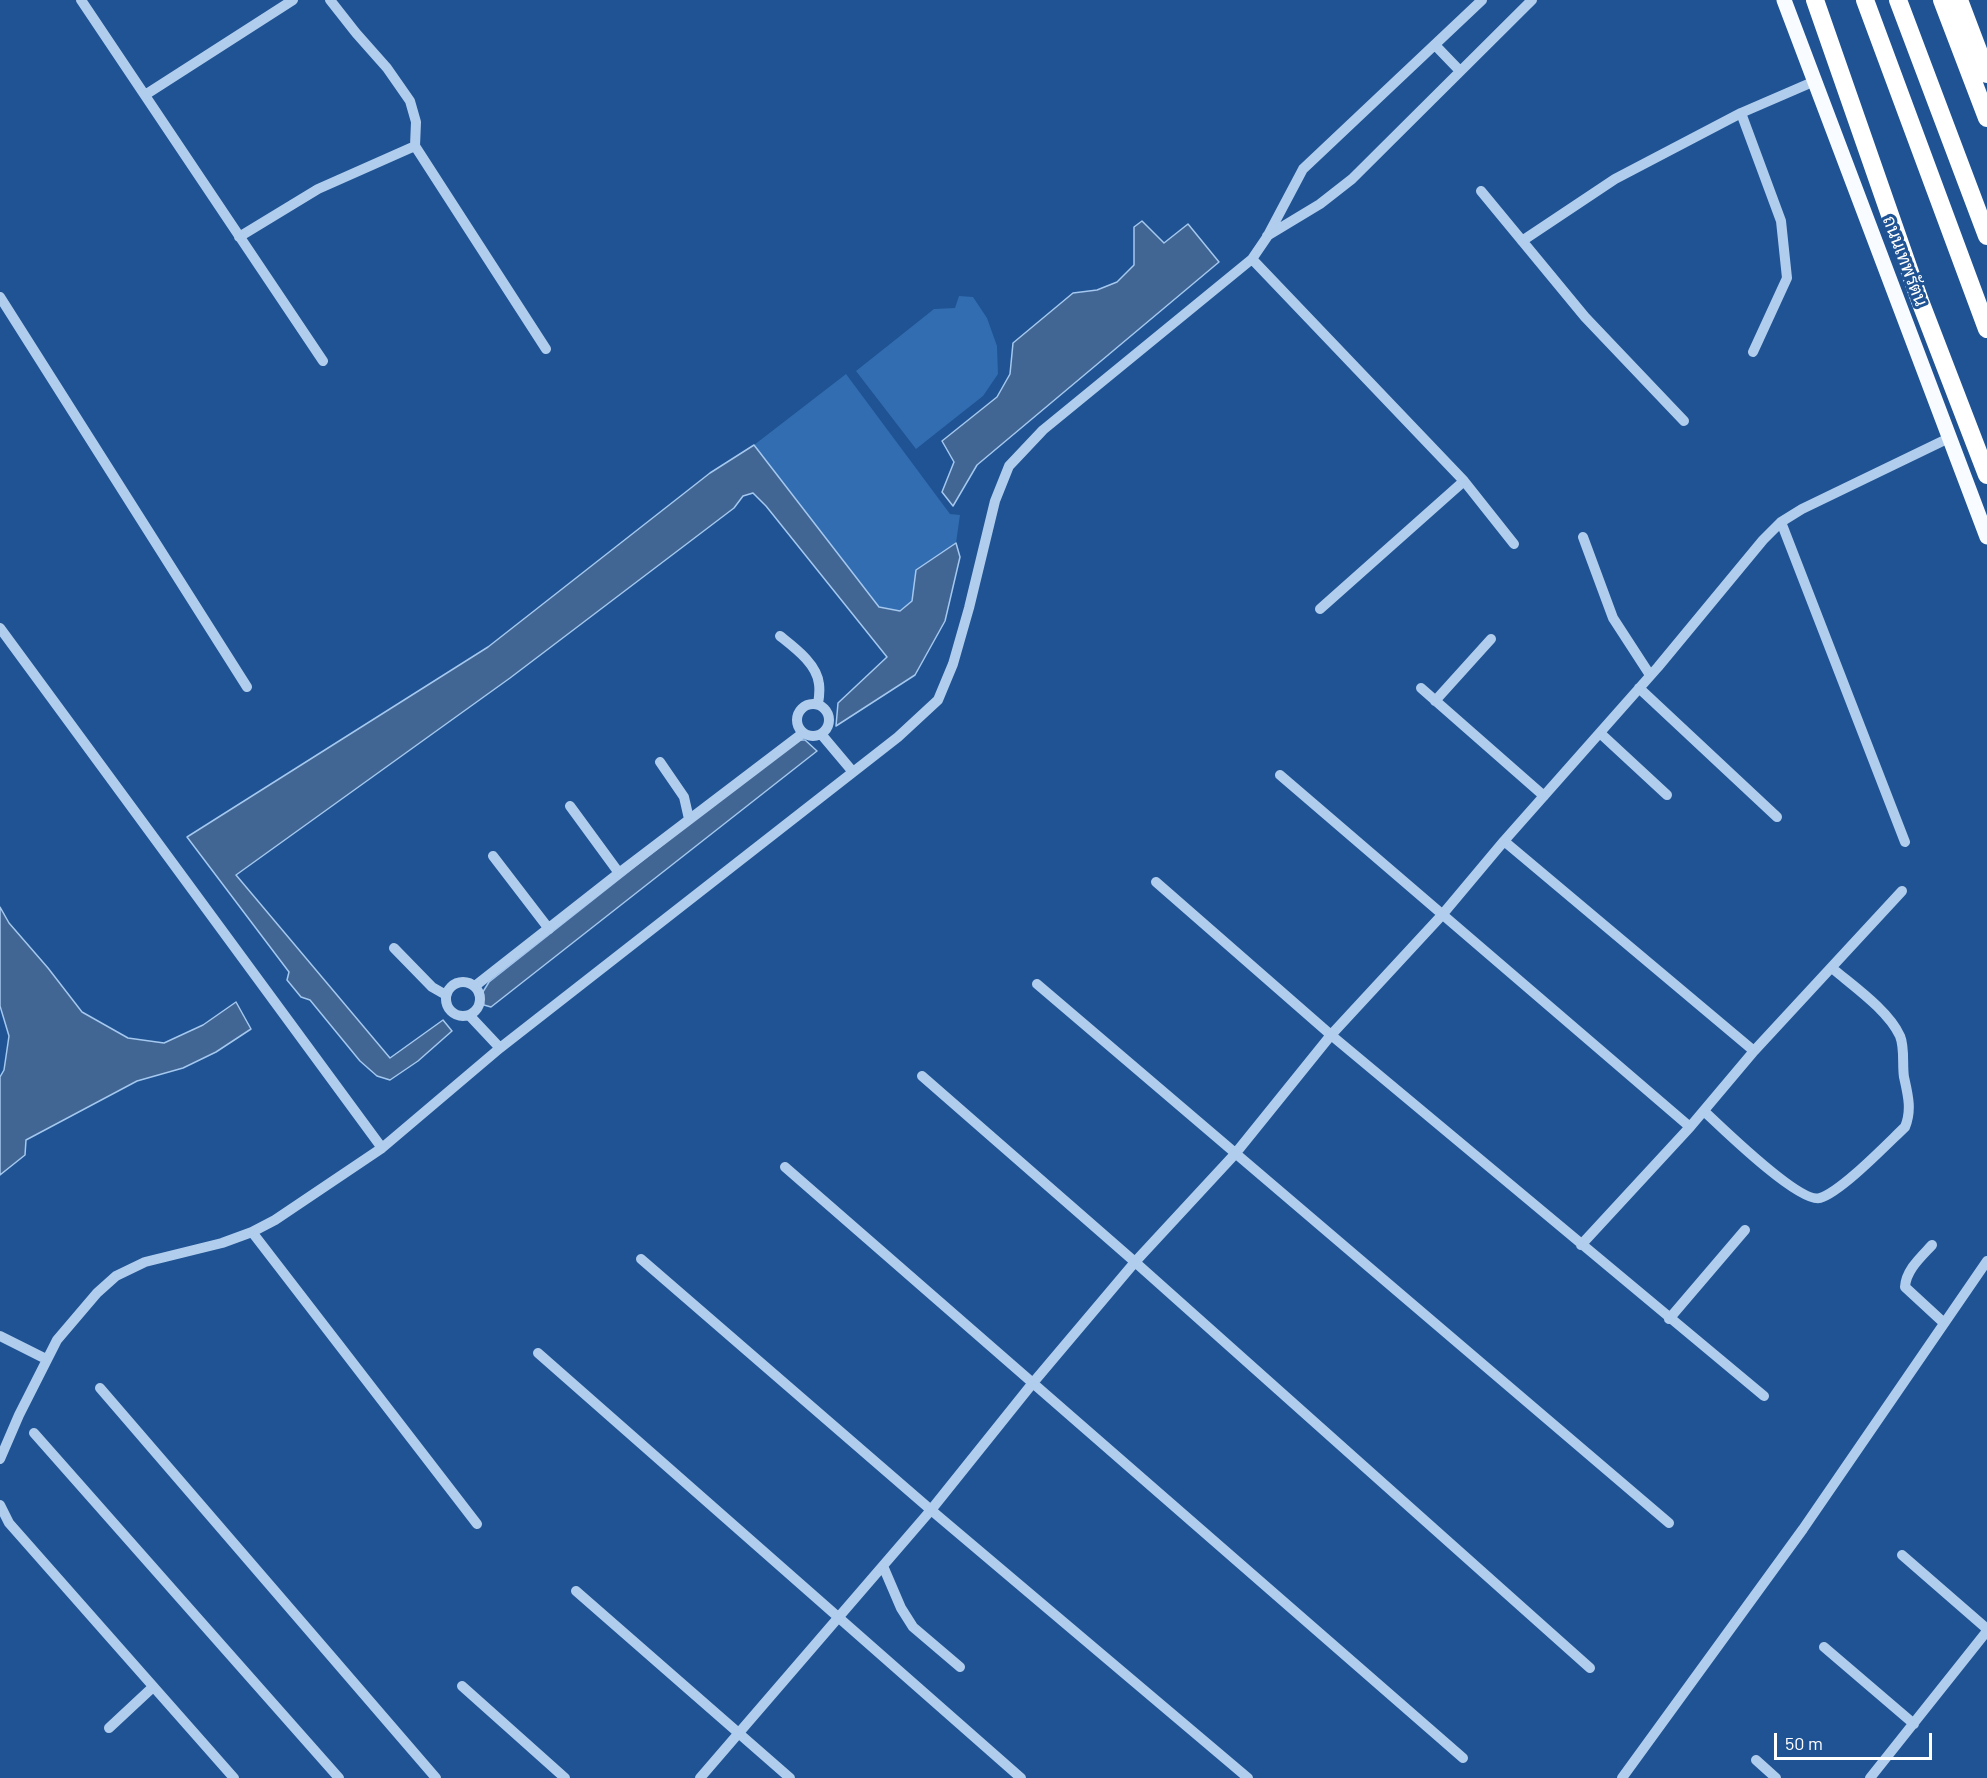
<!DOCTYPE html>
<meta charset="utf-8">
<style>
body{margin:0}
#map{position:relative;width:1987px;height:1778px;overflow:hidden;background:#1f5393;font-family:Barlow,sans-serif}
canvas{display:block}
.scale{position:absolute;left:1774px;top:1733px;width:158px;height:27px;box-sizing:border-box;border:3px solid #fff;border-top:0;padding-left:8px;font-size:18px;line-height:21px;white-space:nowrap;color:#fff;-webkit-text-stroke:4px #1f5393;paint-order:stroke}
</style>
<div id="map">
<canvas width="1987" height="1778"></canvas>
<div class="scale">50 m</div>
</div>
<script>
const g = document.querySelector('canvas').getContext('2d');
g.lineJoin = 'round';
function fill(path, color) { g.fillStyle = color; g.fill(path, 'evenodd'); }
function stroke(path, color, width, dash) { g.strokeStyle = color; g.lineWidth = width; g.lineCap = dash ? 'butt' : 'round'; g.setLineDash(dash || []); g.stroke(path); }
function drawText(font, color, halo, rows, align = 'center') {
  g.font = font + ' Barlow,Sarabun,sans-serif'; g.lineWidth = 6; g.setLineDash([]); g.textBaseline = 'middle'; g.strokeStyle = halo; g.fillStyle = color; for (const [text, x, y, turn = 0] of rows) {
    g.save(); g.translate(x, y); g.rotate((+turn || 0) * Math.PI / 180); g.textAlign = isNaN(turn) ? turn : align; if (halo) g.strokeText(text, 0, 0); g.fillText(text, 0, 0); g.restore();
  }
}
fill(new Path2D(`
 M959,296l14,1 14,21 10,28 1,28 -15,22 -67,53 -60,-78 78,-62 21,-1z
 M846,374l104,140 10,1 -4,28 -40,27 -4,31 -12,10 -21,-4 -125,-162z`), '#326db1');
const water = new Path2D(`
 M1142,221l22,22 24,-19 31,38 -242,203 -24,41 -11,-14 12,-30 -12,-21 55,-44 13,-23 3,-31 60,-50 24,-3 20,-8 17,-17v-38z
 M754,445l125,162 21,4 12,-10 4,-31 40,-27 4,14 -15,64 -30,54 -79,51 2,-23 49,-46 -121,-151 -13,-13 -10,3 -9,12 -224,170 -274,197 154,183 53,-38 9,11 -34,30 -28,19 -13,-4 -17,-15 -50,-61 -9,-3 -14,-17 2,-8 -102,-135 301,-190 222,-174z
 M795,740h10l12,11 -326,256 -7,-2 -3,-10 8,-13z
 M0,907l9,16 39,45 34,44 46,26 36,5 39,-18 33,-23 15,27 -35,23 -33,16 -46,13 -111,59 -1,15 -25,20v-98l4,-7 5,-34 -9,-30z`);
fill(water, '#416694');
stroke(water, '#a4c8ef', 1.5);
stroke(new Path2D(`
 M81,0l242,361
 M330,0l26,33 31,35 23,33 6,21 -1,24 131,203
 M1435,45l25,26
 M145,95l148,-95
 M1741,113l40,108 6,57 -34,74
 M1481,191l104,126 99,104
 M1267,236l53,-32 32,-25 180,-179
 M239,237l79,-48 97,-43
 M1522,241l93,-62 126,-66 74,-32
 M1252,259l212,222 50,63
 M0,297l247,390
 M1781,522l124,320
 M1583,537l30,81 37,57
 M1320,609l144,-128
 M0,628l382,520
 M780,636c15,12 37,28 39,48 1,7 0,14 -1,20
 M1421,688l123,108
 M1639,688l138,129
 M1435,701l56,-62
 M797 720a16 16 0 1 1 32 0a16 16 0 1 1-32 0Z
 M1600,733l67,62
 M821,734l32,38
 M660,762l24,35 5,22
 M1280,775l410,352
 M570,806l49,67
 M1504,841l250,210
 M493,856l56,73
 M1156,882l175,153 433,361
 M394,948l38,39 14,8
 M446 999a17 17 0 1 1 34 0a17 17 0 1 1-34 0Z
 M1037,984l632,539
 M475,986l144,-113 184,-140
 M469,1015l31,33
 M922,1076l213,186 455,406
 M1704,1111c17,16 96,93 116,87 21,-6 67,-54 85,-71 7,-17 3,-32 -1,-50 -2,-12 1,-29 -4,-41 -12,-26 -47,-50 -68,-68
 M785,1167l678,591
 M252,1232l225,292
 M1581,1245l109,-118 64,-76 148,-160
 M1932,1245c-11,12 -26,25 -27,42l39,36
 M641,1259l290,251 317,268
 M1669,1319l76,-89
 M0,1336l46,23
 M538,1353l483,425
 M100,1388l336,390
 M34,1433l305,345
 M0,1459l19,-44 38,-75 40,-47 19,-17 29,-14 77,-19 30,-11 23,-12 107,-72 118,-100 398,-311 40,-37 15,-36 16,-56 26,-107 14,-35 34,-36 209,-171 15,-22 36,-68 179,-169
 M0,1505l9,18 225,255
 M1902,1555l85,74
 M883,1566l18,42 12,19 47,40
 M576,1591l214,187
 M1824,1647l90,77
 M462,1686l103,92
 M109,1728l44,-41
 M1756,1760l20,18
 M700,1778l231,-268 101,-126 103,-122 100,-108 96,-119 111,-120 62,-74 154,-174 105,-127 18,-18 21,-13 147,-71
 M1622,1778l181,-249 184,-268
 M1870,1778l117,-147`), '#b1cdee', 10);
stroke(new Path2D(`
 M1784,0l203,537`), '#f8fbff', 15);
stroke(new Path2D(`
 M1815,0l105,301 67,174
 M1865,0l122,329
 M1898,0l89,236
 M1942,0l45,118
 M1959,0l28,74`), '#fff', 18);
drawText('18px', '#fff', '#1f5393', [
 ["ถนนเทพรัตน",1905,261,69]
]);
</script>
